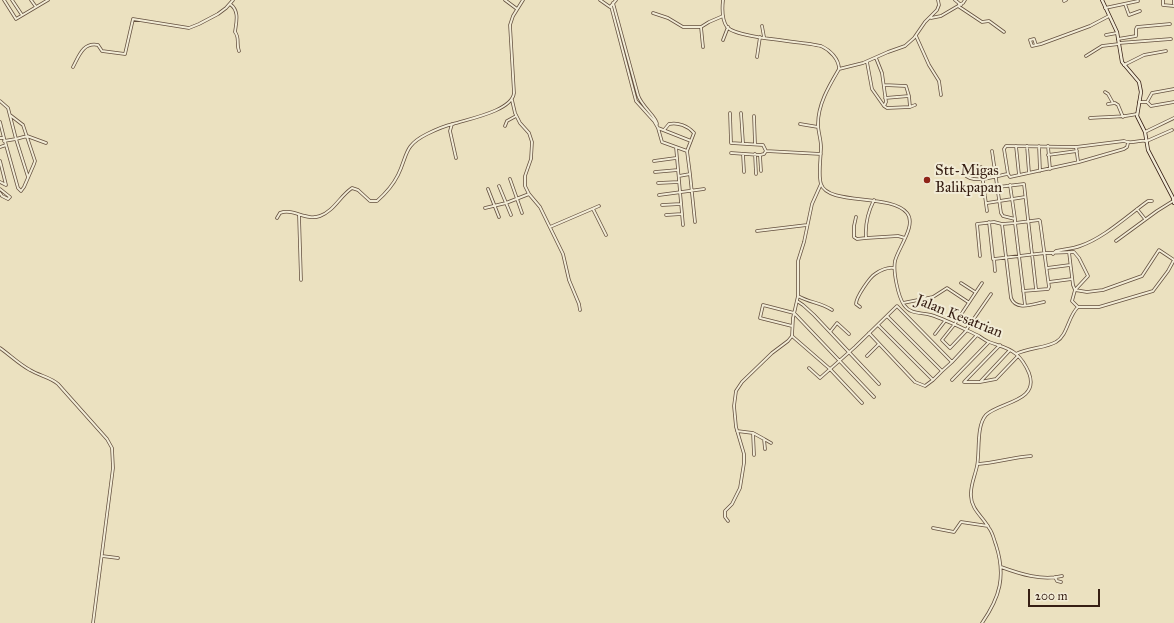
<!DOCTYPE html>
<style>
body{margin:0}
#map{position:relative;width:1174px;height:623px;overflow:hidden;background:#ebe1c0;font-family:"IM FELL Great Primer",serif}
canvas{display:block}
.scale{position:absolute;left:1028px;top:589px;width:72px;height:18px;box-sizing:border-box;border:2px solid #361e13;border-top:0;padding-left:5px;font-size:12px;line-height:14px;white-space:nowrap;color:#361e13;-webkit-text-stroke:3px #f2ecd6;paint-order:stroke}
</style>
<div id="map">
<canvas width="1174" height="623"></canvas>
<div class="scale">200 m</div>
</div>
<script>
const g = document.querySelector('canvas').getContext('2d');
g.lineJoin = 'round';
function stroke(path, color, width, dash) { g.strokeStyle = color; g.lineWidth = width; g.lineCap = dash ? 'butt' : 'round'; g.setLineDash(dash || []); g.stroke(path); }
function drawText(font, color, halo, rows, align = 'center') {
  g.font = font + ' "IM FELL Great Primer",serif'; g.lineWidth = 4; g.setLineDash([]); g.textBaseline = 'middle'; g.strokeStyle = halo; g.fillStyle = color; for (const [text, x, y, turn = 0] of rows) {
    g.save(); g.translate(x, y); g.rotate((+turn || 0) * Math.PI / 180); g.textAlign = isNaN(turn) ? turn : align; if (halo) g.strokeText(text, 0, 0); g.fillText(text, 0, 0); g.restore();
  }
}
const street = new Path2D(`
 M4,0l12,19 32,-19
 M12,0l10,15
 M31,0l5,7
 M505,0l12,9
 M600,0l10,7 6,-7
 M723,0c-1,9 -1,20 4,27 11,12 76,14 94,19 9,4 18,13 18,23 -10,17 -21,35 -21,55 0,8 3,15 3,23 0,10 -3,28 0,37 7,22 70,9 86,29 10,12 -9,35 -12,48 -2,11 3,35 9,44 7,10 17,7 27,10 16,5 33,14 48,21 3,2 7,5 10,6 10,4 19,5 27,12 6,5 10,12 13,19 11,29 -30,29 -43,42 -10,11 -6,37 -9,51 -2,10 -7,20 -6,30 0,13 12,21 18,32 4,5 5,12 7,17 10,31 4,52 -14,78
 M955,0l6,5
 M1163,0v5l11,1
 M1174,0v4
 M1064,1l2,-1
 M613,3l25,92c3,11 19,22 19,29
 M230,4c10,7 6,19 5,28 5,6 1,12 4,19
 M1125,4l4,11 11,-4
 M959,5l4,-2 2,-3
 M611,6l25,95 18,20 4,7 4,14 25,9
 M1105,8l33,-7
 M653,13l15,5 15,9h18
 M931,18l10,-2 17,-10 24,16 7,-1 15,11
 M762,26l2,11
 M1106,35l11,-2
 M916,36l13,29 10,16 2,14
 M1118,39l18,-3v-7l1,-2 33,-3
 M723,40l5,-13
 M1119,43l52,-4
 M1036,45l-2,-6 -4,1 2,6 9,-2 49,-18 19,-10
 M703,47l-2,-20 8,-5 14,-6
 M1086,56l16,-10 17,-2
 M757,57l3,-20
 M867,62l5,27 12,17 2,-4 -4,-29 -6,-15
 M1124,65l20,-10 22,-4
 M73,67c6,-11 10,-25 25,-22l4,6 23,3 8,-35 56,9 10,-4 19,-10 8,-6 7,-8
 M839,69l24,-6 25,-11 17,-6 9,-8 11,-16 12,-12 2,-5 -1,-5
 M884,85l22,1 3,10
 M1174,89l-22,4 -5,9 4,4 23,-4
 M1105,92l3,2 5,9
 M885,98l24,-2 1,11
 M512,100l3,13 5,10 9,10 3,9 -1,17 -6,17v10l4,8 11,13 23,47 6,26 10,24 1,6
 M0,101l8,7 8,31 12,38
 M1139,102h8
 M1108,104l7,-1 3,2 5,12
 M884,106l3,2 23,-1 5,-2
 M730,113l1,30 32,2 3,6 55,3
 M741,113l2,30
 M754,116l1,28
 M1090,118c17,-2 31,0 47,-4
 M0,122l4,16
 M452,124l-2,7 6,27
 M800,124l18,3
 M505,126l2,-5 9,-5
 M658,128l33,13
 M664,130l5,-6c9,-2 19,2 25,9l-7,18 3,23 -11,2
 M1145,132l29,-14
 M27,136l19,7
 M0,138h4l2,7 -6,2
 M4,141l12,-2 11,-3
 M1147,141l25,-11
 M1128,143l-1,4 -3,2 -45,13 -69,15 -2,-3 -4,-25 2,-3 70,1 48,-6c8,4 15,-2 22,0
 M6,145l12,43 3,3 3,-4 10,-23 1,-3 -12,-36 -13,-10
 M1016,146l3,29
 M1027,146l2,27
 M1039,146l1,25
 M1048,146l2,23
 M676,147l7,78
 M1076,147l2,14
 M992,151l9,62 2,3 12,3v4l-13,1 9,74c5,13 22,6 33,4
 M731,153l29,2 4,-1 2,-3
 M743,154l1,18
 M755,154l1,20
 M760,155l1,16
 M1048,155l29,-4
 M0,161l6,24 -6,-3
 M654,161l22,-3
 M981,167l6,44
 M655,172l23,-2
 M690,174l5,48
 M964,174c10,11 30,2 44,0
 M510,179l12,34
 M658,183l21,-1
 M1010,185l5,34
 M499,186l12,29
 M998,187l26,-3 12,105
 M0,189l10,8 -2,2 -6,-3 -2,-3
 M488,189l11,28
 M659,195l45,-6
 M874,200c-6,12 -9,26 -8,38l32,-2 7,2
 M987,203l38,-6
 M662,205l19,-1
 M485,208l21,-5 23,-9
 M593,209l13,26
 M1137,209l8,10
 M299,215l2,65
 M666,215l16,-1
 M856,217l-2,9v11l3,2 9,-1
 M277,218l3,-5c13,-5 26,8 40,3 14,-5 20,-20 32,-28l6,2 12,11h7c8,-7 16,-16 21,-26 10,-20 5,-29 29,-41 8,-4 17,-8 26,-10 15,-5 59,-13 61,-31l-4,-68 3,-9 10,-16
 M989,222l4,37
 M550,227l49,-21
 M757,231l50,-6
 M1116,241l41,-30 16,-10
 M1069,252l4,33 2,5
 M1053,254l3,-3c8,-2 16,-2 24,-5 24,-8 47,-30 68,-45h4
 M980,256l-3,-32 17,-2 8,2
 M1047,268l23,-3
 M995,271l-1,-12 51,-6 29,-1 5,6 9,18 -13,14 -3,11 6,6h21l54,-16 15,-20 6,-11
 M1049,282l23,-3
 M961,283l14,9
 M1075,290l12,2 16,-2 39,-14 17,-26 15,10
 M1023,291l25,-2 1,-2 -9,-66 -1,-1 -24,3 10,82
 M798,296c12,7 22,6 34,14
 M797,301l6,4 11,10 65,69
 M903,303l30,-6 14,-9 21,14
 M860,307l-4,-3c0,-7 14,-27 19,-30 6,-4 13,-7 19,-6
 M878,325l55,55 9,-9 -55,-55
 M792,326l-32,-8 3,-13 31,8 80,84
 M966,330l25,-36
 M967,330l-17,18 -8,-8 12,-15 28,-42
 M830,332l7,-9 12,11
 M869,333l46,49 10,4 8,-6
 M935,334l10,-13
 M792,336l38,33 32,34
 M0,348c10,7 19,16 30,22 10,6 20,7 28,14l49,55 5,9 1,20 -20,155
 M1016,354c12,-6 29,-6 40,-12 12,-7 12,-26 22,-35
 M867,356l12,-12
 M952,362l25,-27
 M809,368l11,10 35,-31 42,-41 55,56 -10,9
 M952,380l37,-38
 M965,381l35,-36
 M981,381l29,-31
 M964,382h16l16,-3 22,-23
 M737,431l16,2 1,22
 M753,433l11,6 1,10
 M764,439l7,4
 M978,464c18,-1 35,-7 53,-8
 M728,521l-3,-4v-6l7,-7 8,-16 4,-25v-9l-8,-27 -2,-21 2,-15 6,-9 30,-29 16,-12 4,-5 1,-18 5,-22v-35l6,-19 8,-38 9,-20
 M933,528l21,4 7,-10 27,4
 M102,556l16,2
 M1001,567c19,7 41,14 61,9
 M1055,577l2,4 4,1`);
const secondary = new Path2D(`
 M1102,0l15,32 5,30 17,20 2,10 -4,24 8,16 3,18 25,48 1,5`);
stroke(street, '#634f3e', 3.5);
stroke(secondary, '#361e13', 4);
stroke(street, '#f2ecd6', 2);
stroke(secondary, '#f2ecd6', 2.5);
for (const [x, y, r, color] of [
 [927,180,4,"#8f2418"]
]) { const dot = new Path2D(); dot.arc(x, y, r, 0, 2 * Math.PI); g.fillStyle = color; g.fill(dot); stroke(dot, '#f2ecd6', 1.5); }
drawText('15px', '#361e13', '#f2ecd6', [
 ["Stt-Migas",935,171],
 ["Balikpapan",935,188]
], 'left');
drawText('15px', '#361e13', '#f2ecd6', [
 ["Jalan Kesatrian",959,317,22]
]);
</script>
